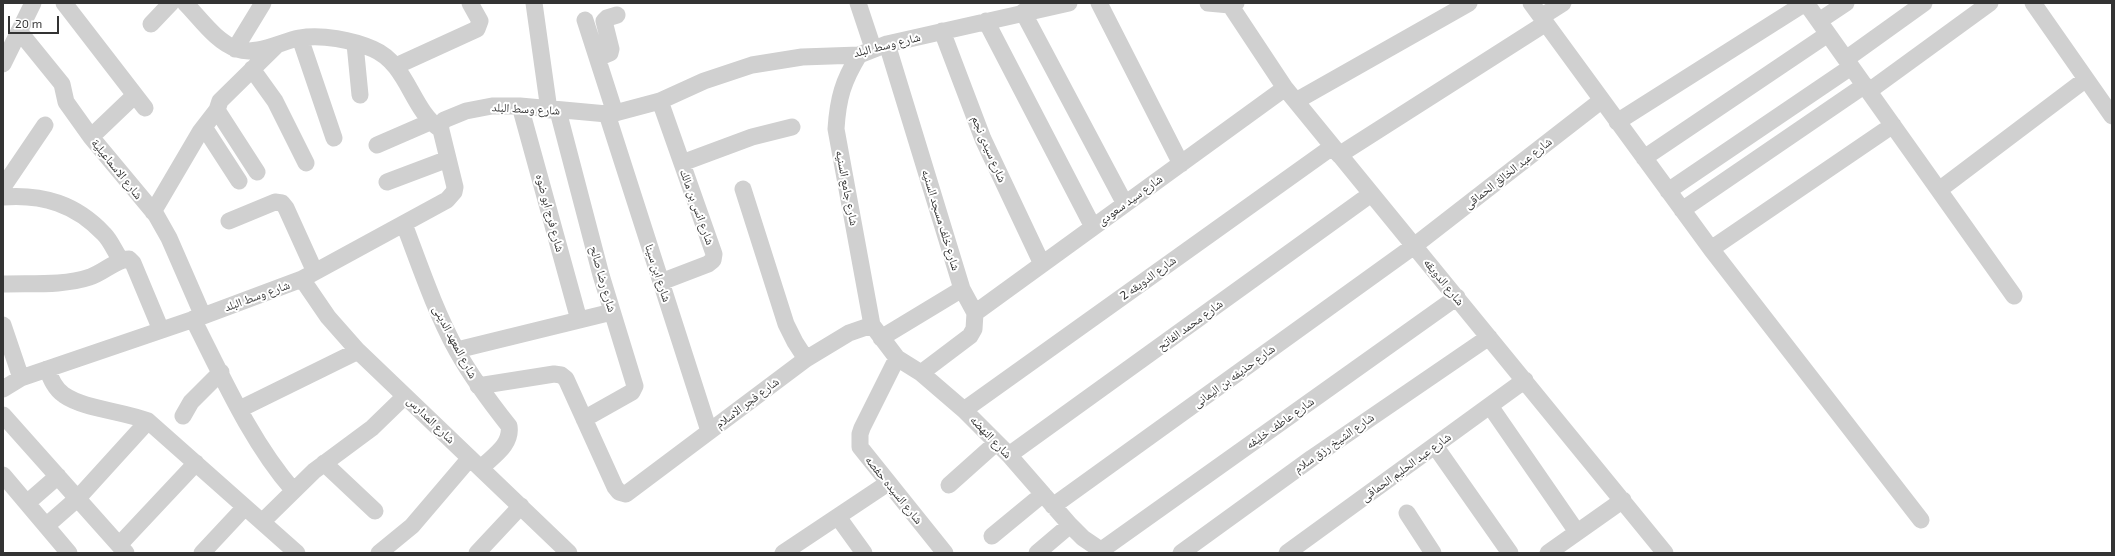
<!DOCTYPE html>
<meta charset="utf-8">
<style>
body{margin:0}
#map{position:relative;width:2115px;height:556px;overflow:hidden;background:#fff;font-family:"Exo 2",sans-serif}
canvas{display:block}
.frame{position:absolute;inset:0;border:4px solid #333;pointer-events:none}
.scale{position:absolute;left:8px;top:16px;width:51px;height:18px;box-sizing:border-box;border:2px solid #333;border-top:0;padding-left:5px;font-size:12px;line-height:14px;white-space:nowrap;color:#333;-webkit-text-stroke:3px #fff;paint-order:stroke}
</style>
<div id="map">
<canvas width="2115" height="556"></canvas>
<div class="frame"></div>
<div class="scale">20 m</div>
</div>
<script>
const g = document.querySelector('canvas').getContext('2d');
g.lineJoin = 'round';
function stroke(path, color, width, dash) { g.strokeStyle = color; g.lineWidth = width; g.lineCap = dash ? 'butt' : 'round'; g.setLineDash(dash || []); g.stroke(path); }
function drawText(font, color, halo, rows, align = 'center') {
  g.font = font + ' "Exo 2","Noto Naskh Arabic",sans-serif'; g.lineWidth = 4; g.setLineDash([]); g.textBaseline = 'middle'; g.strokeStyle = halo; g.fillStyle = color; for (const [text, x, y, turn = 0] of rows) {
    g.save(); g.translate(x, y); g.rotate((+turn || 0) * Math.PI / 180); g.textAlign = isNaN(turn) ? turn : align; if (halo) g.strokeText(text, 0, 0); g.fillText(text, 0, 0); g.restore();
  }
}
stroke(new Path2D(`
 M64,3l81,105
 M185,3c15,15 31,39 52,46 19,7 43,-7 62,-11 23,-4 53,2 74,11 35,15 38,60 67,80
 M534,3l15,107
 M858,3l15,45
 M1099,3l82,161
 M1208,3l22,2 6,-2
 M1531,3l180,246 210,271
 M1806,3l208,293
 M2033,3l79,113
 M1230,5l55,83 380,465
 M1023,12l102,192
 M1541,17l22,-14
 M585,20l30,93
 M986,21l107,206
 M1819,21l27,-18
 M151,24l20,-21
 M19,31l43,53 4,18 25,35 65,78 13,23 34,78
 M942,31l41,108 59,125
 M300,38l34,100
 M355,44l5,51
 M887,44l75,245 13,24 -1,16 -4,7 -49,37
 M235,49l28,-46
 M859,55c-16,26 -21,43 -23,74l36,196 25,33 24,15 43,37 45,45 61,70 13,13 22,15
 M598,58l12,-5 1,-4 -7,-28 3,-3 10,-3
 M1846,59l78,-56
 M3,64l30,-61
 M396,66l81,-37 3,-8 -10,-18
 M252,69l23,32 31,62
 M1869,91l121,-88
 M660,101l54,153 -1,6 -5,4 -47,18
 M1296,101l173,-98
 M520,106l59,214
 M217,110l40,62
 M558,111l43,164 34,111 -3,6 -48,27
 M607,114l102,317
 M1617,122l188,-119
 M204,127l35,54
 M91,137l44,-42
 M377,145l53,-23
 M1339,155l207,-132
 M1644,158l184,-124
 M682,163l70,-26 40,-10
 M387,182l61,-23
 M3,187l42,-62
 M743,189l43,135 9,18 11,17
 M1939,190l147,-111
 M1668,191l183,-124
 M3,197c40,-3 73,7 101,37 7,7 11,18 17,26
 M1682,210l183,-125
 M153,212l47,-80 17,-22 3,-9 56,-55
 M229,221l46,-19 7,1 4,5 29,64
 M404,224c16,42 31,87 53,127 15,27 33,51 52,75 3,19 -16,30 -28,42
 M1711,249l182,-124
 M302,279l26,38 30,34 211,202
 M3,284c28,-1 60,2 87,-7 13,-4 27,-18 39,-18l4,4 28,67
 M975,313l310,-225
 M193,319c29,57 58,123 100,171
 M3,325l18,53
 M881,338l81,-49
 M457,350l155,-38
 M897,358l-35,70 -2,6v13l85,106
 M47,369c4,10 8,20 17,26 20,14 59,16 84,26l149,132
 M478,386l76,-12 7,1 5,4 49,108 4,5 7,2 180,-135 43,-26 23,-8
 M3,389l18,-11 182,-62 99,-37 145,-79 7,-8 1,-5 -15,-61 4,-6 22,-9 26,-5h28l87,8 8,-1 45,-12 44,-20 48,-16 50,-8 57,-2 28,-11 182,-41
 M1490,406l87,126
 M240,409l118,-58
 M964,410l368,-263
 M3,415l123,138
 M183,416l8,-14 30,-30
 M1435,446l75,107
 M1009,455l362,-261
 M324,463l51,48
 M3,475l66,78
 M949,485l47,-42
 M27,503l31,-27
 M1053,506l361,-260 188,-146
 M1407,513l26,40
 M838,517l26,36
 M262,522l52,-51 58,-43 33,-32
 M46,526l32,-28 70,-77
 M992,536l51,-42
 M119,545l77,-82
 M1103,549l354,-252
 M202,553l43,-46
 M379,553l33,-27 58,-68
 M477,553l44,-47
 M783,553l105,-70
 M1037,553l33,-28
 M1181,553l131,-95 177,-121
 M1287,553l238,-173
 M1548,553l75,-53`), '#d0d0d0', 17);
drawText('12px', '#333', '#fff', [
 ["شارع وسط البلد",887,45,-14],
 ["شارع وسط البلد",526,109,3],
 ["شارع سيدى نجم",989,149,67],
 ["شارع الاسماعيلية",117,169,51],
 ["شارع عبد الخالق الحماقى",1508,173,-38],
 ["شارع جامع السنيه",847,188,79],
 ["شارع سيد سعودى",1130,200,-36],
 ["شارع انس بن مالك",697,207,70],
 ["شارع فرج ابو ضوه",550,213,75],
 ["شارع خلف مسجد السنيه",941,220,73],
 ["شارع ابن سينا",658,273,72],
 ["شارع الدويقه 2",1148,278,-36],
 ["شارع رضا صالح",603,279,74],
 ["شارع الدويقه",1444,282,51],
 ["شارع وسط البلد",257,296,-20],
 ["شارع محمد الفاتح",1190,325,-36],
 ["شارع المعهد الدينى",455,342,62],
 ["شارع حذيفه بن اليمانى",1234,376,-36],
 ["شارع فجر الاسلام",747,403,-37],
 ["شارع المدارس",431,420,44],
 ["شارع عاطف خليفه",1280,423,-35],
 ["شارع النهضه",991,437,46],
 ["شارع الشيخ رزق سلام",1334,443,-35],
 ["شارع عبد الحليم الحماقى",1406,467,-36],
 ["شارع السيده حفصه",894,490,51]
]);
</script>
